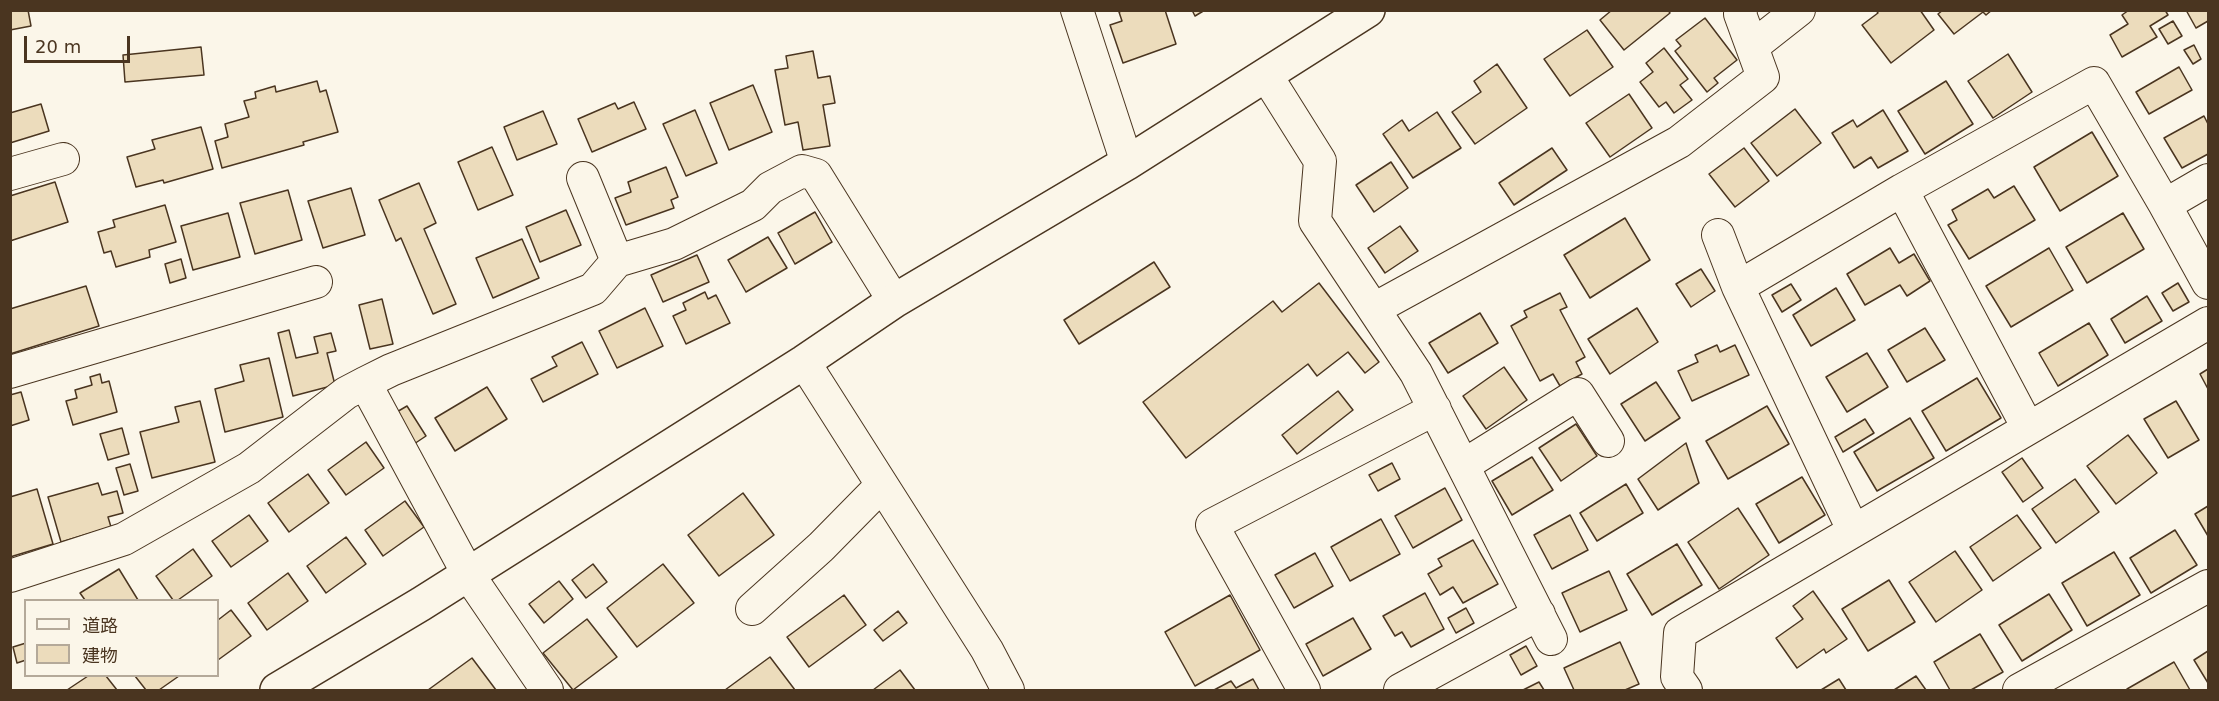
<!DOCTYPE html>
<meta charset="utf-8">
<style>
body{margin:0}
#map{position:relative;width:2219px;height:701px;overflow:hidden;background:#fbf6e9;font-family:"DejaVu Sans","Noto Sans JP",sans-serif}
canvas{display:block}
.frame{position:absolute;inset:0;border:12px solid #4a3520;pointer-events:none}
.legend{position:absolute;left:24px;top:599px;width:195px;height:78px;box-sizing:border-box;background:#fbf6e9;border:2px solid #b4a999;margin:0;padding:8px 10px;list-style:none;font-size:18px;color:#4a3520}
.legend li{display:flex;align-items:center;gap:12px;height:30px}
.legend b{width:30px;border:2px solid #b4a999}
.scale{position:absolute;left:24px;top:36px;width:106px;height:27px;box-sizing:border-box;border:3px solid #4a3520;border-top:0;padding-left:8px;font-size:18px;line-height:21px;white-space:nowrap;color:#4a3520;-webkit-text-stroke:4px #fbf6e9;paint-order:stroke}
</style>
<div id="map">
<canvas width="2219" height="701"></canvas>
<div class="frame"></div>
<ul class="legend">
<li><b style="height:8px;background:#fbf6e9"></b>道路</li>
<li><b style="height:16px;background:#ecdcbc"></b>建物</li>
</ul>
<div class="scale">20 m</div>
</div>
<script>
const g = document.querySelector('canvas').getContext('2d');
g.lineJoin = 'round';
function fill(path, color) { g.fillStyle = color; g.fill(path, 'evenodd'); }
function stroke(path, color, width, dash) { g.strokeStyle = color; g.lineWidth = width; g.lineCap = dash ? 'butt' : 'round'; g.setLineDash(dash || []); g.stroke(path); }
const building = new Path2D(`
 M10,10h18l3,16 -21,4z
 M1124,10h41l11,34 -53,19 -13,-38 12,-4 -3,-9z
 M1192,10h13l-10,6z
 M1612,10h56l2,3 -46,37 -24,-30z
 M1876,10h44l14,20 -43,33 -29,-38 16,-12z
 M1943,10h49l-6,5 -3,-3 -29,22 -16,-20z
 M2129,10h36l3,5 -18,11 7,11 -35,20 -12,-22 18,-11 -6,-9z
 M2186,10h22v11l-12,7z
 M1705,18l32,42 -23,18 4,5 -11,9 -32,-41 6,-5 -5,-6z
 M2173,21l9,15 -14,8 -9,-15z
 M1587,30l26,37 -43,29 -26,-37z
 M2194,45l7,14 -8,5 -9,-14z
 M201,47l3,28 -79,7 -2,-27z
 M1664,48l24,31 -8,6 12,15 -18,13 -8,-11 -7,5 -19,-25 13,-10 -7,-9z
 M813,51l5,27 12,-2 5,27 -12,2 7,41 -27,4 -5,-28 -13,3 -10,-55 13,-2 -2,-12z
 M2008,54l24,38 -39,26 -25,-37z
 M1497,64l30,44 -52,36 -23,-32 29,-20 -7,-11z
 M2179,67l13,23 -43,24 -13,-22z
 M317,81l3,11 6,-2 12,42 -35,10 1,3 -82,23 -7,-27 13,-4 -3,-13 24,-7 -5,-16 12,-3 -1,-6 20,-6 1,6z
 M1946,81l27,43 -48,30 -27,-43z
 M753,85l19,47 -43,18 -19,-47z
 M1629,94l23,34 -42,29 -24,-34z
 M634,102l12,27 -54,23 -14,-33 37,-16 3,6z
 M41,104l8,27 -39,12v-30z
 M1795,109l26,34 -44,33 -26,-33z
 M695,110l22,53 -31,13 -23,-52z
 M1883,110l25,41 -30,17 -7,-11 -17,11 -22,-35 21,-13 4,7z
 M543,111l14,33 -40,16 -13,-33z
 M1437,112l24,36 -48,30 -30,-44 19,-14 7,11z
 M2204,116l4,8v30l-26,14 -18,-30z
 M201,127l12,42 -49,14 -1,-3 -27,7 -9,-30 28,-8 -3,-9z
 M2092,132l26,44 -58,35 -26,-44z
 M492,147l21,48 -35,15 -20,-48z
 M1552,148l15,22 -53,35 -15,-22z
 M1744,148l25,33 -34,26 -26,-33z
 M1391,162l17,26 -34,24 -18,-27z
 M666,167l12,30 -7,3 3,8 -48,17 -11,-27 16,-6 -3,-10z
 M55,182l13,40 -58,19v-45z
 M419,183l17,40 -12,6 32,75 -23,10 -32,-76 -5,3 -17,-41z
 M2014,186l21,34 -66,39 -21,-34 9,-5 -5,-10 36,-21 6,9z
 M351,188l14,47 -42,13 -15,-47z
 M288,190l14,50 -47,14 -15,-51z
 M165,205l11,37 -27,8 1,7 -34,10 -5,-16 -7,2 -6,-21 17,-5 -2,-7z
 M566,210l15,35 -41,17 -14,-35z
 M815,212l17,30 -37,22 -17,-31z
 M228,213l12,44 -47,13 -12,-44z
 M2123,213l21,36 -57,34 -21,-36z
 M1625,218l25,42 -60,38 -26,-43z
 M1400,226l18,25 -33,22 -17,-25z
 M768,237l19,31 -41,24 -18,-32z
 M522,239l17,39 -46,20 -17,-40z
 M1890,248l9,15 15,-9 16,27 -23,15 -7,-11 -35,20 -18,-31z
 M2049,248l24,42 -62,37 -25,-41z
 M697,255l12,27 -46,20 -12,-27z
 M181,259l5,19 -16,5 -5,-19z
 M1154,262l16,25 -91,57 -15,-24z
 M1701,269l14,22 -24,16 -15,-23z
 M1319,283l60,79 -14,11 -17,-21 -31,24 -9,-12 -122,94 -43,-56 130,-101 9,11z
 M2178,283l11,19 -16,9 -11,-18z
 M1791,284l10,16 -19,12 -10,-17z
 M86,286l13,40 -89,28v-45z
 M1836,288l19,32 -44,26 -18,-31z
 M705,292l3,7 8,-4 14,28 -44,21 -13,-28 13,-6 -3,-7z
 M1560,293l7,14 -7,3 25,47 -9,5 6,12 -22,12 -7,-12 -13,7 -29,-55 16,-9 -3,-6z
 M2147,296l15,25 -37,22 -14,-24z
 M382,299l11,45 -23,5 -11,-44z
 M645,308l18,38 -46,22 -18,-37z
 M1637,308l21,34 -48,32 -22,-35z
 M1480,313l18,30 -50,30 -19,-30z
 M2089,323l19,32 -50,31 -19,-33z
 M1925,328l20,32 -38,22 -19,-32z
 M289,330l7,28 22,-5 -4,-16 17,-4 5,18 -9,2 8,32 -42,11 -15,-63z
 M582,342l16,32 -55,28 -12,-23 26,-13 -5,-9z
 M1717,345l3,7 15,-7 14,30 -57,26 -14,-30 20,-9 -3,-7z
 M1867,353l21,34 -41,25 -21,-35z
 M269,358l14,59 -58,15 -10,-43 29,-8 -4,-16z
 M1504,367l23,33 -41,29 -23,-33z
 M2208,369v20l-8,-15z
 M100,374l2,9 7,-2 8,31 -44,13 -7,-24 11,-3 -2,-8 17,-5 -2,-8z
 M1977,378l24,40 -55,33 -24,-40z
 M1656,382l24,36 -35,23 -24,-37z
 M487,387l20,32 -52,32 -20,-33z
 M1338,391l15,19 -56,44 -15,-19z
 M21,392l8,28 -19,6v-31z
 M200,401l15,61 -63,16 -12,-46 39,-10 -4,-15z
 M2176,401l23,39 -31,18 -24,-39z
 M407,406l19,30 -12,8 -19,-31z
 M1767,406l22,38 -61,35 -22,-38z
 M1910,418l24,40 -57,33 -23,-39z
 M1865,419l9,14 -31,19 -8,-15z
 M1576,424l21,32 -36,25 -22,-33z
 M122,428l7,26 -21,6 -8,-26z
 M2128,435l29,38 -41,31 -29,-38z
 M366,442l18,26 -38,27 -18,-25z
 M1686,443l13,40 -41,27 -20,-31z
 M1532,457l21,33 -41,25 -20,-34z
 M2022,458l21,30 -20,14 -21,-30z
 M1392,463l8,16 -22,12 -9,-16z
 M130,464l8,27 -14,4 -8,-27z
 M308,474l21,29 -40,29 -21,-29z
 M1802,477l23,38 -46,28 -23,-39z
 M2075,479l24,33 -43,31 -24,-34z
 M98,483l4,12 15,-4 6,22 -15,4 3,10 -50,15 -13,-45z
 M1626,484l17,29 -46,28 -17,-28z
 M1445,488l17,32 -49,28 -18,-32z
 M37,489l16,55 -43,13v-60z
 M743,493l31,42 -55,41 -31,-41z
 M405,501l19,26 -41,29 -18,-26z
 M2208,506v30l-13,-22z
 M1738,508l31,47 -50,34 -31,-47z
 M249,515l19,26 -37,26 -19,-26z
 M1570,515l18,35 -36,19 -18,-34z
 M2017,515l24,33 -48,33 -23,-34z
 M1381,519l19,35 -50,27 -19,-34z
 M2175,530l22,35 -46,28 -21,-35z
 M346,537l20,27 -40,29 -19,-27z
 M1473,540l25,44 -35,19 -10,-16 -13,8 -12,-21 14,-8 -4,-7z
 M1677,544l25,41 -50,30 -25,-41z
 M193,549l19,27 -34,24h-5l-17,-24z
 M1955,551l27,39 -46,32 -27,-40z
 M2114,552l26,43 -53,31 -25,-43z
 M1315,553l18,33 -39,22 -19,-33z
 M593,564l14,18 -21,16 -14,-18z
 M663,564l31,39 -57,44 -30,-39z
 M119,569l19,31h-53l-5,-7z
 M1609,571l18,39 -47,22 -18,-39z
 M288,573l20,28 -41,29 -19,-27z
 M1889,580l26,42 -47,29 -26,-42z
 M559,581l14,18 -29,24 -15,-19z
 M1813,591l34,48 -21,14 -2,-4 -27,19 -21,-30 27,-19 -10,-13z
 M1425,593l19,36 -33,18 -9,-15 -7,4 -12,-20z
 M2049,594l23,36 -50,31 -23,-36z
 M844,595l22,30 -57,42 -22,-30z
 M1230,595l30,55 -65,36 -30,-54z
 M1466,608l8,15 -18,10 -8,-15z
 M231,610l20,26 -33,24v-40z
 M898,611l9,12 -24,18 -9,-11z
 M1353,618l18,31 -48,27 -17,-32z
 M587,619l30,38 -44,33 -30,-37z
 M1980,634l23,38 -32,18h-21l-16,-28z
 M1620,642l19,42 -14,6h-51l-10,-22z
 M26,643v17l-9,3 -4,-16z
 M1526,646l11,20 -16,9 -11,-20z
 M2208,651v32l-14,-23z
 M770,657l25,33h-70z
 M472,658l24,32h-68z
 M2174,662l16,28h-63v-1z
 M900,670l15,20h-42z
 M88,676h18l11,14h-50z
 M135,676h44l-20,14h-13z
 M1916,676l10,14h-32z
 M1253,679l6,11h-45l17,-9 5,7z
 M1839,679l7,11h-25z
 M1539,682l5,8h-21z`);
fill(building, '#ecdcbc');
stroke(building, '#4a3520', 1.5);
const minor = new Path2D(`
 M1077,10l50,153
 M1752,47l47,-37
 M1266,75l54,86 -5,60 101,152 135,266
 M10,174l53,-15
 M583,178l34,83
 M2208,180l-43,25 43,78
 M1902,190l126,238
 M1718,235l20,52
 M1374,309l305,-167 84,-65 -23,-63 1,-4
 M804,362l183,288 21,40
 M10,372l306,-90
 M365,383l103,191 79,116
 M1464,465l114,-71 30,47
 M1853,530l-115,-243 164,-97 192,-107 71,122
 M10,576l114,-37 125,-71 97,-75 19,-10 26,-13 202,-81 24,-28 57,-17 79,-39 17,-17 32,-17 14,4 78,126
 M752,609l69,-62 61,-62
 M1304,690l-92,-165 223,-116
 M1400,690l139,-76
 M1686,690l-9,-13 3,-44 528,-310
 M2019,690l189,-104`);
const tertiary = new Path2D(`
 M277,690l144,-86 383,-242 90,-61 233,-138 241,-153`);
stroke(minor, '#4a3520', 34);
stroke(tertiary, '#4a3520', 36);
stroke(minor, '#fbf6e9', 32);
stroke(tertiary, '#fbf6e9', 33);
</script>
